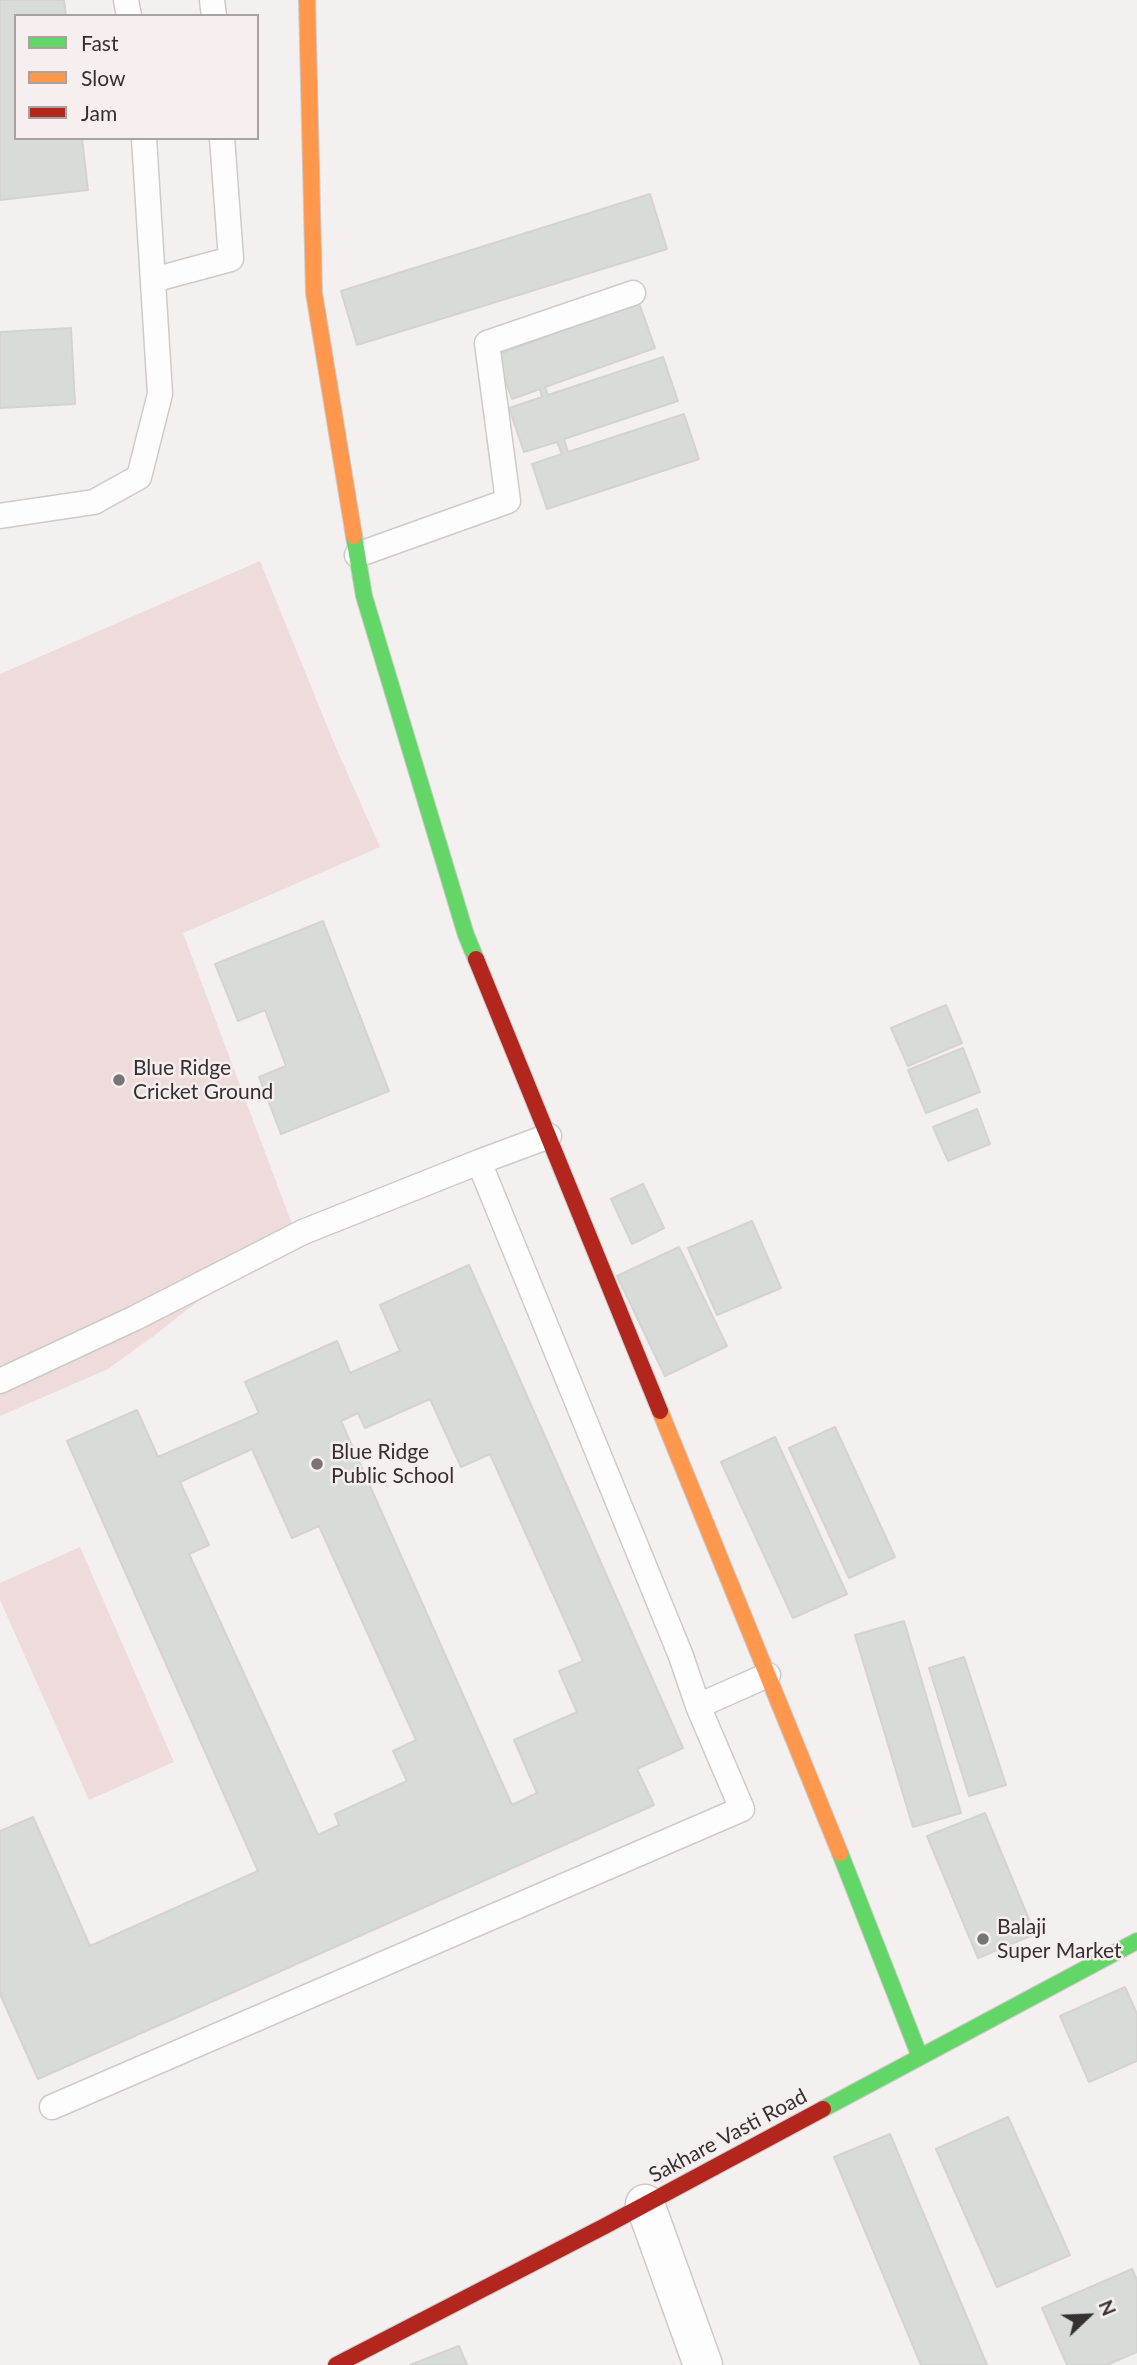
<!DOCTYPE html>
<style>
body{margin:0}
#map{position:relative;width:1137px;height:2365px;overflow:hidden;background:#f5f0f0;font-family:Lato,sans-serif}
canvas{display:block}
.legend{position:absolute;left:14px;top:14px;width:245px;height:126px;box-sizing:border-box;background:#f7eeee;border:2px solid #a9a2a3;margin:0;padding:9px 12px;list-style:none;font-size:21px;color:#353132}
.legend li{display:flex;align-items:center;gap:14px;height:35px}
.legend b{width:35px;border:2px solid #a9a2a3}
.north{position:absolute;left:1053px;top:2281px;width:70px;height:70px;-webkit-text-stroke:5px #f7eeee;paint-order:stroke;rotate:67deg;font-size:19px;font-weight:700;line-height:28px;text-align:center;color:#353132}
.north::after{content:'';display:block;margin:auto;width:24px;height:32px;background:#353132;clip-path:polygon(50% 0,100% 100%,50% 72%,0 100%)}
</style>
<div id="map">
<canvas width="1137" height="2365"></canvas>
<ul class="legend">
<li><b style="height:9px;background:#63d668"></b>Fast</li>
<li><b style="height:9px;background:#ff974d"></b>Slow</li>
<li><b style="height:9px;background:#b3261e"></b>Jam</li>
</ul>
<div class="north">N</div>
</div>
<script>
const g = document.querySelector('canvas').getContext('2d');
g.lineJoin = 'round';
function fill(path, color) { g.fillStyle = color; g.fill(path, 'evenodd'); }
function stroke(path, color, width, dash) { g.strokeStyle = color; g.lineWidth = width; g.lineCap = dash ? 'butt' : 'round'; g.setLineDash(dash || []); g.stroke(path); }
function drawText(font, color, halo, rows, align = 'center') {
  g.font = font + ' Lato,sans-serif'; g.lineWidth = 5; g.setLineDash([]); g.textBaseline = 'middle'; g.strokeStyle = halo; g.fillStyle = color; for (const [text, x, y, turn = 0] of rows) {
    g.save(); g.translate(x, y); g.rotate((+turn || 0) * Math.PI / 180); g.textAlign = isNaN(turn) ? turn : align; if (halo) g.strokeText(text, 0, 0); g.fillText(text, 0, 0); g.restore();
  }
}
fill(new Path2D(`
 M260,561l74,182 46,104 -197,86 110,294 -138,108 -47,34 -108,47v-742z
 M80,1547l94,215 -85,38 -89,-200v-17z`), '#eedbdb');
const building = new Path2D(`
 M0,0h64l2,16h-50v122h66l6,52 -88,10z
 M650,194l17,55 -310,96 -16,-54z
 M639,303l16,45 -110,39 3,8 115,-38 15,44 -114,38 4,13 116,-38 15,45 -152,50 -15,-45 30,-10 -5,-12 -33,10 -15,-44 33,-11 -2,-8 -28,10 -16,-44z
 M71,328l4,76 -75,4v-76z
 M323,921l66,170 -108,43 -22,-57 27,-11 -21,-56 -27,11 -23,-57z
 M946,1005l16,38 -54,23 -17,-38z
 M963,1048l17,44 -54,21 -18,-43z
 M977,1109l13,35 -42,17 -15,-34z
 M643,1184l21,44 -32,16 -21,-45z
 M752,1221l29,67 -64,27 -29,-67z
 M679,1247l48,99 -62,30 -48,-100z
 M469,1265l214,483 -46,21 17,36 -616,274 -38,-85v-163l33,-14 57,129 168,-75 -191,-430 70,-31 21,47 101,-44 -14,-31 92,-41 13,32 50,-22 -20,-46zM430,1399l31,68 29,-13 93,207 -24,10 18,41 -63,28 23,53 -25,12 -171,-384 17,-8 7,15zM252,1449l40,89 27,-12 97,214 -23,11 14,30 -72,33 4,11 -21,10 -129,-281 20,-9 -29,-63z
 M835,1427l60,130 -46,21 -60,-130z
 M775,1437l72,157 -54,24 -72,-156z
 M904,1621l57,192 -48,14 -58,-192z
 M964,1657l42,128 -37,11 -40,-128z
 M985,1813l50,121 -57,24 -51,-122z
 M1125,1987l12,27v47l-48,21 -29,-66z
 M1008,2117l62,138 -73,32 -61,-138z
 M890,2134l97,231h-66l-87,-208z
 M1132,2269l5,11v72l-30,13h-40l-25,-57z
 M459,2346l8,19h-57z`);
fill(building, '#d8dcd8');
stroke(building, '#d4d3d2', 2);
const lane = new Path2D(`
 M126,0l3,16
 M212,0l2,16
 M153,280l78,-21 -9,-121
 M0,516l94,-14 45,-25 21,-83 -16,-256
 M357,555l151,-54 -21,-158 146,-50
 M479,1162l70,-26
 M0,1381l135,-63 168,-86 176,-70 202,494 17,50 44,103 -690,298
 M698,1706l70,-31`);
const street = new Path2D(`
 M645,2204l58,161`);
const fast = new Path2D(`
 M354,536l10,60 102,339 10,24
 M840,1853l80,204
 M823,2109l314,-168`);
const slow = new Path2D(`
 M307,0l7,293 40,243
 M660,1411l180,442`);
const jam = new Path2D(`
 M476,959l184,452
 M336,2365l269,-139 218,-117`);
stroke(lane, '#cecaca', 27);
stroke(street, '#cecaca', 41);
stroke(fast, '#cecaca', 18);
stroke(slow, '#cecaca', 18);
stroke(jam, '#cecaca', 18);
stroke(lane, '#fefdfd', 24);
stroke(street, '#fefdfd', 38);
stroke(fast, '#63d668', 16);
stroke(slow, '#ff974d', 16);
stroke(jam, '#b3261e', 16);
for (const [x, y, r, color] of [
 [119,1080,7,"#787474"],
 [317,1464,7,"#787474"],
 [983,1939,7,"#787474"]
]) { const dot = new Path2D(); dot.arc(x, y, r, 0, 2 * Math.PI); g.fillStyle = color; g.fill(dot); stroke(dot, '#f7eeee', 2.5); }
drawText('21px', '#353132', '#f7eeee', [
 ["Blue Ridge",133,1068],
 ["Cricket Ground",133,1092],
 ["Blue Ridge",331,1452],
 ["Public School",331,1476],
 ["Balaji",997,1927],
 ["Super Market",997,1951]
], 'left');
drawText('21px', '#353132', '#f7eeee', [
 ["Sakhare Vasti Road",728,2136,-28]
]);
</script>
